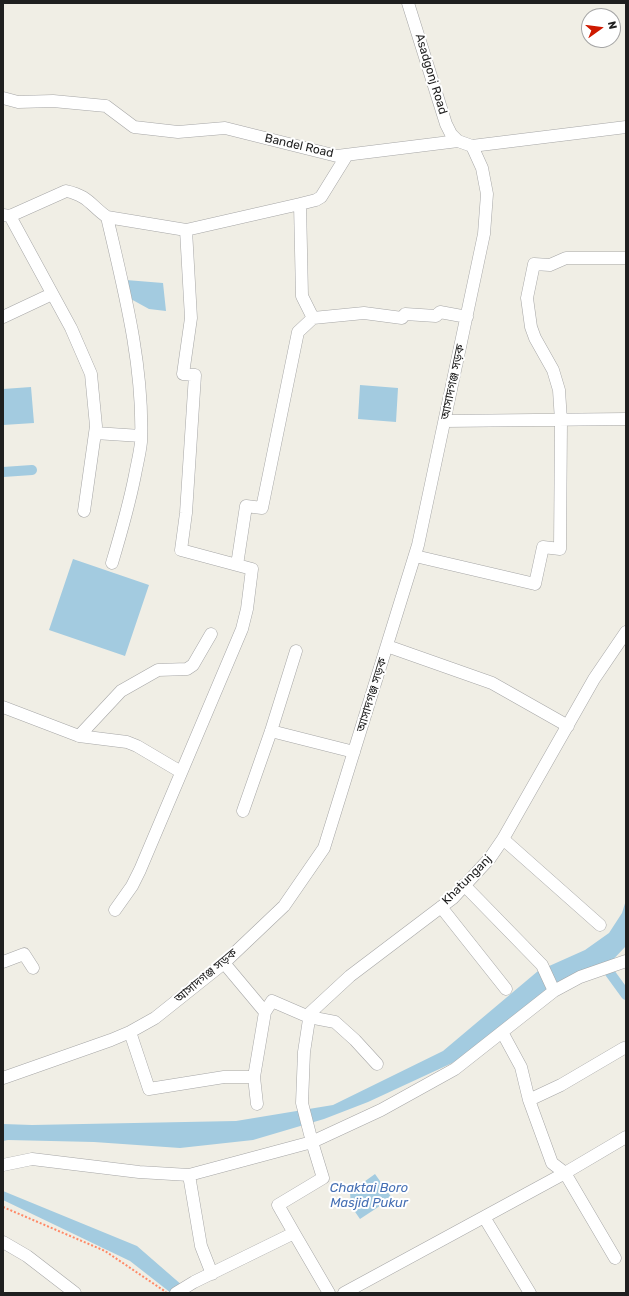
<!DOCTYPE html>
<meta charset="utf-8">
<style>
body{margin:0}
#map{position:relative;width:629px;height:1296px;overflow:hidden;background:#f0eee5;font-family:Rubik,sans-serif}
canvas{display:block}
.frame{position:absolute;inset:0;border:4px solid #1f1f1f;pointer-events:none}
.north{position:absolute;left:581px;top:8px;width:40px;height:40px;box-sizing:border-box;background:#fff;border:1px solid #a5a5a5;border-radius:50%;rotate:76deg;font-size:11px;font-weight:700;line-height:16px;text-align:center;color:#1f1f1f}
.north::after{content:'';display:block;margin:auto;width:14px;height:18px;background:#ce1900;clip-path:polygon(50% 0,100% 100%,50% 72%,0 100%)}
</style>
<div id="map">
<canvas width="629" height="1296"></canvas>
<div class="frame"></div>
<div class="north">N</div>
</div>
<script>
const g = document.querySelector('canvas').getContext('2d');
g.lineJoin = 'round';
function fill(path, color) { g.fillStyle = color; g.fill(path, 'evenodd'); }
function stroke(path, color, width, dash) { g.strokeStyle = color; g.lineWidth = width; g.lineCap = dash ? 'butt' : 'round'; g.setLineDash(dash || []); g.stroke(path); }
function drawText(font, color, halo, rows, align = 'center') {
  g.font = font + ' Rubik,"Noto Sans Bengali",sans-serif'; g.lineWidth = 4; g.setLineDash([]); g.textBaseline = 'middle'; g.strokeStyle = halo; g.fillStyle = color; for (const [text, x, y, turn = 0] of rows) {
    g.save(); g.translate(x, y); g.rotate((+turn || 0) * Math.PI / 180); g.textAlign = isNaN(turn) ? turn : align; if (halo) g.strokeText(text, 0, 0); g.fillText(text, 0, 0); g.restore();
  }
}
fill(new Path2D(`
 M126,280l37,3 3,28 -17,-2 -20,-11z
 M360,385l38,3 -2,34 -38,-3z
 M31,387l3,36 -31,2v-36z
 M73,559l76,26 -24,71 -76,-26z
 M626,900v46l-21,22h-14l-128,90 -95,44 -44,17 -71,21 -73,8 -86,-6 -86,-2 -5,1v-17l29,1 204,-4 97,-16 110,-54 95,-80 47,-21 24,-17 13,-20z
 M375,1174l17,24 -32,21 -9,-13 -1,-14z
 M3,1191l134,55 54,47h-20l-41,-32 -127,-61z`), '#a3cbe0');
stroke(new Path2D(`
 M3,472l29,-2
 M602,962l24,33`), '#a3cbe0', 10);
const minor = new Path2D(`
 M408,3l38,121 5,10 7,7
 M3,98l15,4 35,-1 53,5 28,21 44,5 47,-4 112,28 121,-15 14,5 154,-19
 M300,204l16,-4 5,-3 26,-42
 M3,215l7,1 61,112 20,46 5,52 -12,85
 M10,216l56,-25c23,5 24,14 41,26l79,13 114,-26 2,92 11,22
 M107,217c17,73 37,149 34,225 -1,11 -4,22 -6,33 -6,30 -14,58 -23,88
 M186,230l5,88 -8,56 12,1 -9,138 -5,37 56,15
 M3,317l49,-23
 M445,421l181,-2
 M95,433l46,3
 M415,556l120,28 8,-37 17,2 1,-128 -2,-31 -6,-20 -18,-32 -4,-11 -4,-29 7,-34 16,1 16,-7h60
 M626,632l-32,47 -91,160 -13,19 -37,40 -103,78 -40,37 -6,39 -2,51 10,39 69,-32 74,-41 99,-78 26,-14 46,-16
 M387,646l105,37 76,43
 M3,707l76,29 48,6 10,4 44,26
 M271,731l83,21
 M79,736l42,-45 37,-21 29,-1 6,-4 18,-31
 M243,811l28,-80 25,-80
 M503,839l97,86
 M464,885l78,80 12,26
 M441,907l65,82
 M115,910l17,-24 8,-16 102,-241 5,-20 5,-40 -15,-4 9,-59 16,2 36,-176 15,-14 51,-5 38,5 3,-4 31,2 4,-4 27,5
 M3,962l21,-8 9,14
 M224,963l41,49
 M130,1032l19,57 75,-12h30
 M502,1032l19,35 8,33
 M3,1078l108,-38 19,-8 25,-14 69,-55 60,-57 40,-58 94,-303 66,-311 3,-40 -5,-26 -10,-22
 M257,1104l-3,-27 11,-65 7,-11 37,16 26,5 20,18 22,24
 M3,1165l29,-6 107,13 50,3 123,-33 11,36 -45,27 16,28
 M189,1175l12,71 11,28
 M484,1217l46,76
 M3,1242l24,14 48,37
 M615,1258l-50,-85 -13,-10 -23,-63 32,-15 63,-37
 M176,1293l18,-11 100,-49 35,60
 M344,1293l221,-120 61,-36`);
stroke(minor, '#a6a6a6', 13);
stroke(new Path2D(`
 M3,1207l102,44 61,41`), '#ff8967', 2, [2, 2]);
stroke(minor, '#fff', 12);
drawText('12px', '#1f1f1f', '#fff', [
 ["Asadgonj Road",431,74,73],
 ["Bandel Road",299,146,13],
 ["আসাদগঞ্জ সড়ক",453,382,-78],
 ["আসাদগঞ্জ সড়ক",372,695,-73],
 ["Khatunganj",467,880,-45],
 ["আসাদগঞ্জ সড়ক",206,976,-40]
]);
drawText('italic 13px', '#4670b4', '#fff', [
 ["Chaktai Boro",369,1188],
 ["Masjid Pukur",369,1203]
]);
</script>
